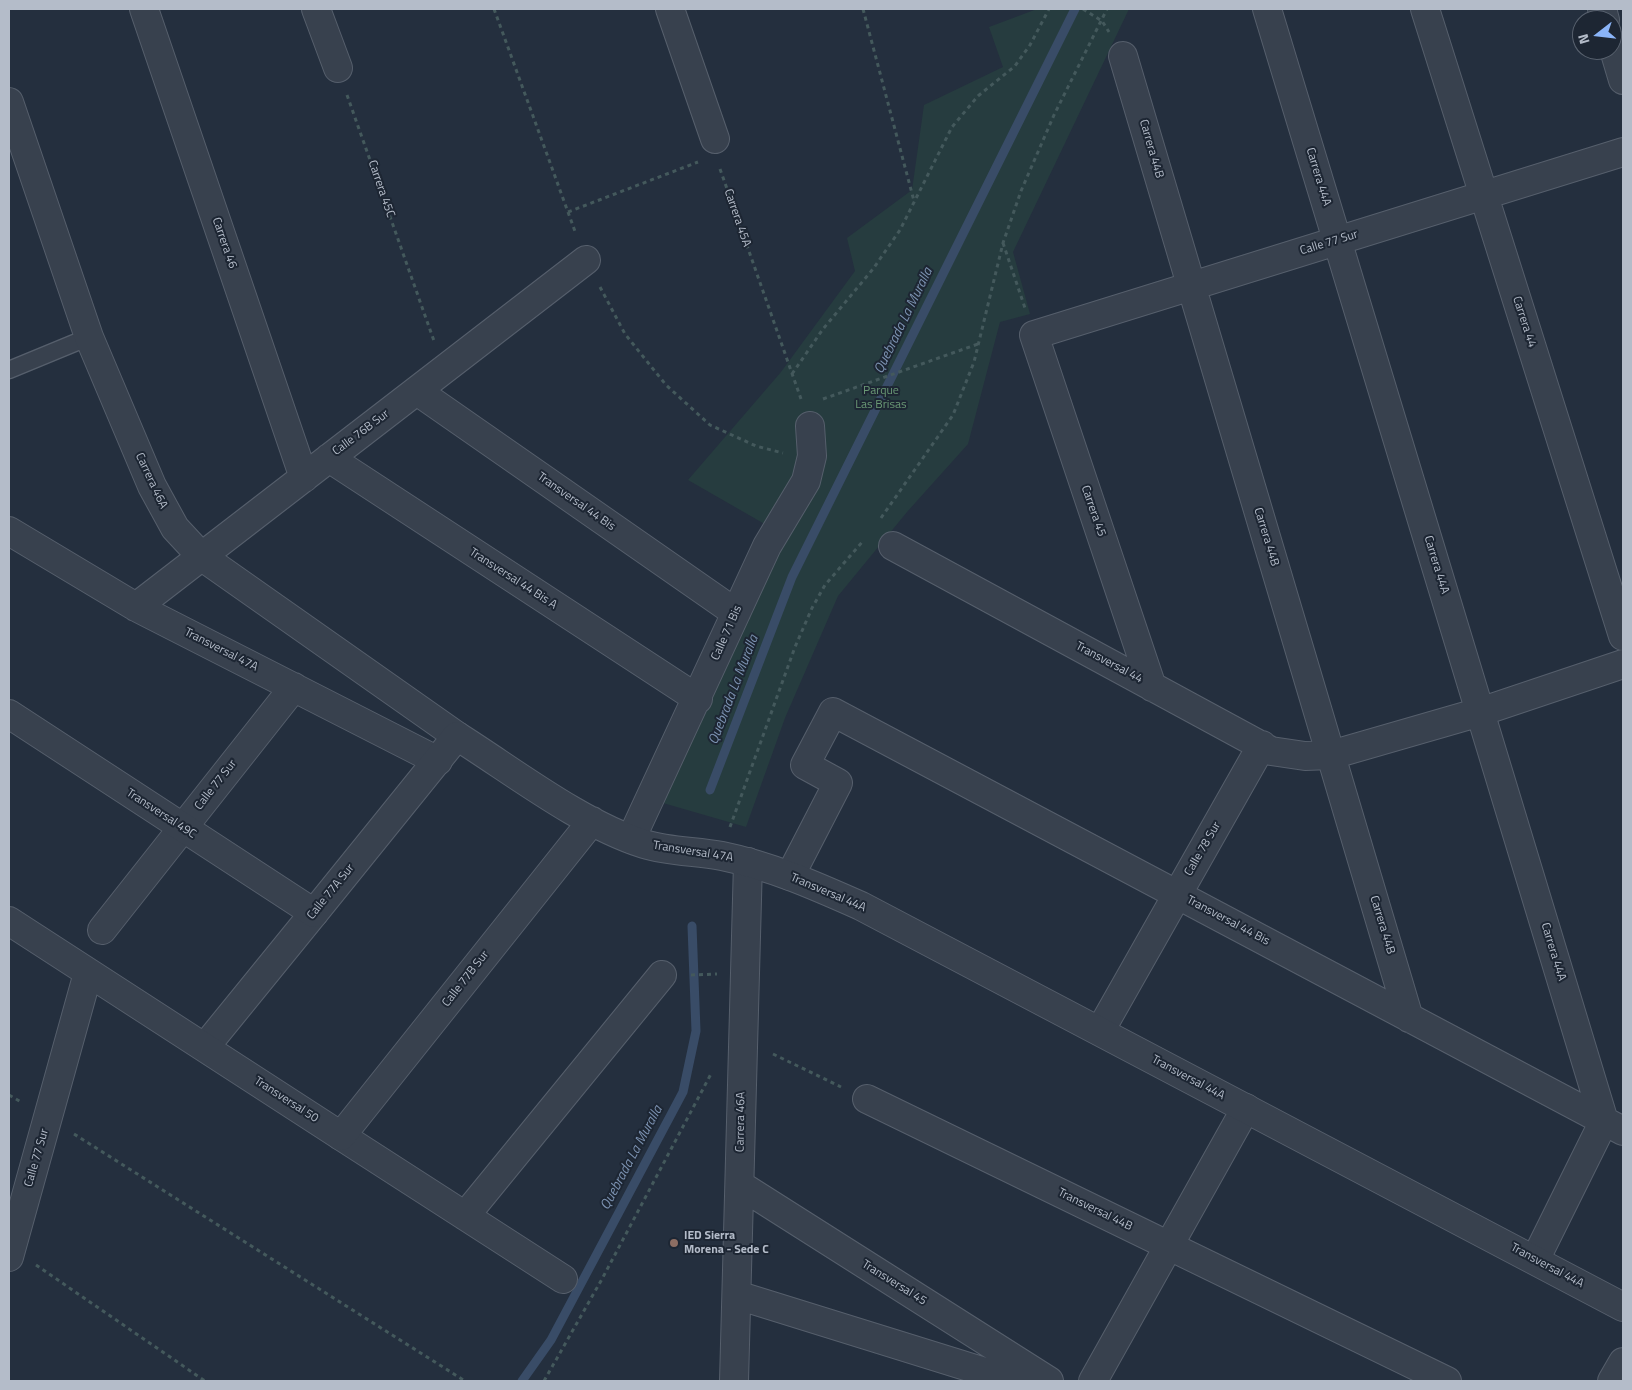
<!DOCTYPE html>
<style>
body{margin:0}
#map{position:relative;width:1632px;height:1390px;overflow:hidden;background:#242f3e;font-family:"Titillium Web",sans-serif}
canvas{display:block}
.frame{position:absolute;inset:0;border:10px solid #b4bcc9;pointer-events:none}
.north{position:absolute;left:1572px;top:10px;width:50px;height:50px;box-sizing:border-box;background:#1d2633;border:1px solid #59626f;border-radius:50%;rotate:254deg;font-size:14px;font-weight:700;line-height:20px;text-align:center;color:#b4bcc9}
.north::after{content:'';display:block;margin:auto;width:18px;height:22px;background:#8ab4f8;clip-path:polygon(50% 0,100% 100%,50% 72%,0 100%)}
</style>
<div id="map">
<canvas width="1632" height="1390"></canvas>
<div class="frame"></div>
<div class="north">N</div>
</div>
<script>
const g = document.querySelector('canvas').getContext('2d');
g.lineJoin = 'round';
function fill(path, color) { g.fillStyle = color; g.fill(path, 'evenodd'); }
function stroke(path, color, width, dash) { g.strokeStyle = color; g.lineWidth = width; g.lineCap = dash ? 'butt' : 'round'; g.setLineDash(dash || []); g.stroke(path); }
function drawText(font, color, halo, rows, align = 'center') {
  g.font = font + ' "Titillium Web",sans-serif'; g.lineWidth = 4; g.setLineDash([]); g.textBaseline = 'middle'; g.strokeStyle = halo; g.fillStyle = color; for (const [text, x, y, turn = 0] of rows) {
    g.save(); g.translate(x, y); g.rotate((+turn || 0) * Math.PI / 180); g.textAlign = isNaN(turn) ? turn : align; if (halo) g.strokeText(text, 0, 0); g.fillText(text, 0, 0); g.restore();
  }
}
fill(new Path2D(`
 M1037,9h92l-116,243 17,62 -30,8 -32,122 -61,68 -69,84 -53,122 -39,109 -83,-24 119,-269 -94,-54 93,-108 74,-101 -8,-33 65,-48 12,-85 79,-38 -14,-40z`), '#263c3f');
stroke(new Path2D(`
 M710,790l82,-213 283,-568
 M522,1381l29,-41 132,-248 13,-61 -4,-105`), '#394c67', 9);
const service = new Path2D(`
 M9,370l80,-33`);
const minor = new Path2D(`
 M144,9l160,469
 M316,9l22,59
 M670,9l45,130
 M1267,9l337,1112 -69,139
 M1425,9l198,627
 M1602,9l3,11
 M1612,43l11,37
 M1123,56l286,962
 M9,102l80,235 63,149 23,42 26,28 256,180
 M417,391l319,222
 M329,458l369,241
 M9,531l127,76 302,154
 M893,546l378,205 34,5 26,-1 149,-43 143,-48
 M136,607l450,-347
 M1152,687l-118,-352 589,-183
 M631,839l136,-293 39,-65 6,-25 -2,-30
 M790,876l48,-93 -33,-18 28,-53 790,419
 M102,930l192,-243
 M1100,1031l162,-286
 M205,1047l109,-134
 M867,1099l580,282
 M341,1136l222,143
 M740,1185l309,196
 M465,1216l197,-241
 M737,1295l277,86
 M734,1381l14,-519
 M1093,1381l153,-273
 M1612,1381l11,-19`);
const tertiary = new Path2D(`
 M9,714l305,199 143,-177c57,36 124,88 187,108 26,8 52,7 78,12 49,10 94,30 139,50l762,401
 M9,921l332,215 251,-315
 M9,1257l79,-284`);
stroke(service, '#565f6c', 19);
stroke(minor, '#565f6c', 30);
stroke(tertiary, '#565f6c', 30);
stroke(new Path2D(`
 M494,9l82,225
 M863,9l51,192
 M1083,9l19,12 7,11
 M347,95l87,246
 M720,169l81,230
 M568,212l130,-50
 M1003,243l22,65
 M600,287l25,47 41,51 44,40 46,21 27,7
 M792,374l31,-45 50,-60 27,-39 52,-103 26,-31 37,-30 15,-21 19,-36
 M823,399l155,-55
 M881,518l72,-103 21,-53 29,-119 18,-52 33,-76 53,-106
 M730,827l65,-180 17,-39 13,-23 38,-44
 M691,975l26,-1
 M773,1054l68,33
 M9,1095l12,7
 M74,1134l391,247
 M36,1265l169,116
 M544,1381l58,-102 110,-207`), '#44595c', 3, [4, 4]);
stroke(service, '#38414e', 16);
stroke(minor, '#38414e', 28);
stroke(tertiary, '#38414e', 28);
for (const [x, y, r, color] of [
 [674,1243,5,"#8d6e63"]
]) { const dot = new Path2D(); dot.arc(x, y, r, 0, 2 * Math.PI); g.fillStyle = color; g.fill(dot); stroke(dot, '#1d2633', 2); }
drawText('12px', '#b4bcc9', '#1d2633', [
 ["Carrera 44B",1151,149,74],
 ["Carrera 44A",1318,177,73],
 ["Carrera 45C",381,189,71],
 ["Carrera 45A",737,218,71],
 ["Carrera 46",224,243,71],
 ["Calle 77 Sur",1329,243,-17],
 ["Carrera 44",1524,322,72],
 ["Calle 76B Sur",361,433,-37],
 ["Carrera 46A",151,481,65],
 ["Transversal 44 Bis",576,502,35],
 ["Carrera 45",1093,511,71],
 ["Carrera 44B",1266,537,73],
 ["Carrera 44A",1436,565,73],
 ["Transversal 44 Bis A",513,579,33],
 ["Calle 71 Bis",727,633,-66],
 ["Transversal 47A",221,650,27],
 ["Transversal 44",1109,663,28],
 ["Calle 77 Sur",216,785,-52],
 ["Transversal 49C",161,814,33],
 ["Calle 78 Sur",1203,849,-60],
 ["Transversal 47A",693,852,9],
 ["Calle 77A Sur",331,892,-51],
 ["Transversal 44A",828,893,23],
 ["Transversal 44 Bis",1228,921,28],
 ["Carrera 44B",1382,925,73],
 ["Carrera 44A",1553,952,73],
 ["Calle 77B Sur",466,979,-52],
 ["Transversal 44A",1188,1078,28],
 ["Transversal 50",286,1100,33],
 ["Carrera 46A",741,1122,-89],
 ["Calle 77 Sur",37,1158,-74],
 ["Transversal 44B",1095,1210,26],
 ["Transversal 44A",1547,1266,28],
 ["Transversal 45",894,1283,32]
]);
drawText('12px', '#6b9a76', '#1d2633', [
 ["Parque",881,391],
 ["Las Brisas",881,405]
]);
drawText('bold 12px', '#b4bcc9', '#1d2633', [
 ["IED Sierra",684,1236],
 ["Morena - Sede C",684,1250]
], 'left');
drawText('italic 14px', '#7c92b1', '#1d2633', [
 ["Quebrada La Muralla",904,321,-64],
 ["Quebrada La Muralla",734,690,-69],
 ["Quebrada La Muralla",632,1158,-62]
]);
</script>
